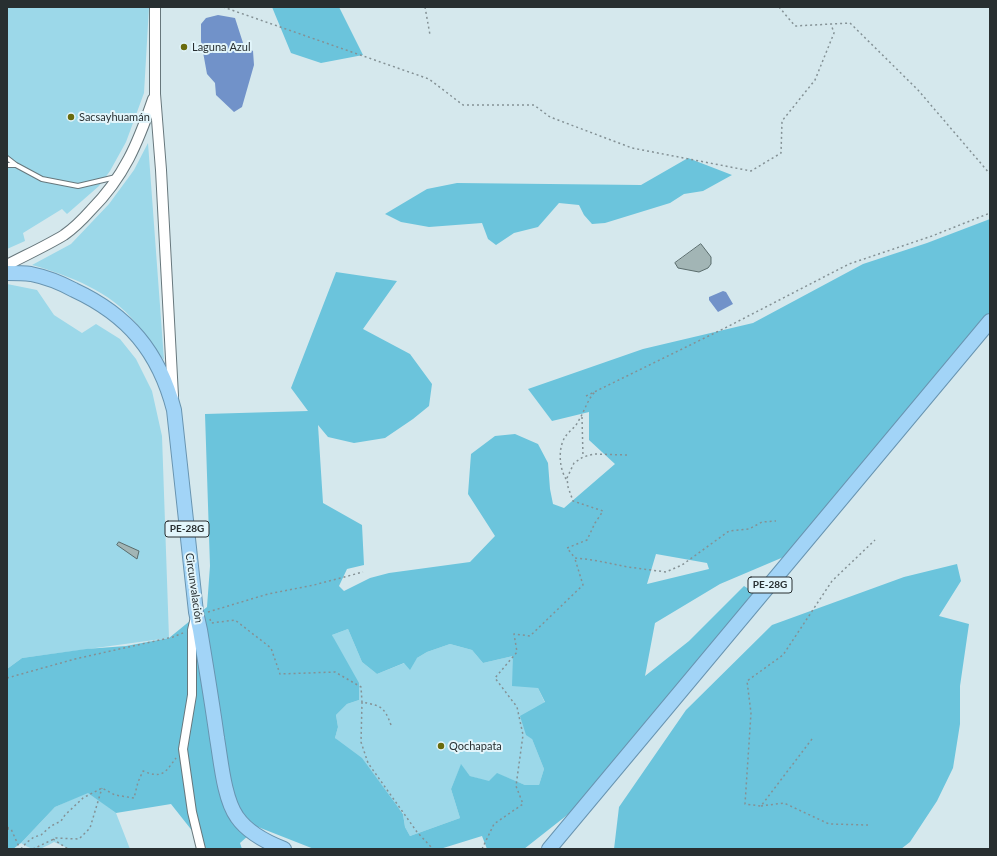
<!DOCTYPE html>
<meta charset="utf-8">
<style>
body{margin:0}
#map{position:relative;width:997px;height:856px;overflow:hidden;background:#d5e8ed;font-family:Lato,sans-serif}
canvas{display:block}
.frame{position:absolute;inset:0;border:8px solid #282f31;pointer-events:none}
</style>
<div id="map">
<canvas width="997" height="856"></canvas>
<div class="frame"></div>
</div>
<script>
const g = document.querySelector('canvas').getContext('2d');
g.lineJoin = 'round';
function fill(path, color) { g.fillStyle = color; g.fill(path, 'evenodd'); }
function stroke(path, color, width, dash) { g.strokeStyle = color; g.lineWidth = width; g.lineCap = dash ? 'butt' : 'round'; g.setLineDash(dash || []); g.stroke(path); }
function drawText(font, color, halo, rows, align = 'center') {
  g.font = font + ' Lato,sans-serif'; g.lineWidth = 4; g.setLineDash([]); g.textBaseline = 'middle'; g.strokeStyle = halo; g.fillStyle = color; for (const [text, x, y, turn = 0] of rows) {
    g.save(); g.translate(x, y); g.rotate((+turn || 0) * Math.PI / 180); g.textAlign = isNaN(turn) ? turn : align; if (halo) g.strokeText(text, 0, 0); g.fillText(text, 0, 0); g.restore();
  }
}
fill(new Path2D(`
 M7,7h142l-5,86 -18,49 -16,29 -11,15 -32,28 -5,-5 -39,24 2,8 -18,8z
 M148,143l16,217c-9,-12 -18,-26 -28,-37 -26,-32 -66,-47 -104,-58l39,-21 38,-40 25,-34z
 M7,284l30,6 17,25 28,18 14,-9 24,15 16,20 16,32 10,45 7,202 -147,20 -15,11z
 M348,629l14,33 15,12 40,-16 10,-6 23,-8 22,6 11,13 30,-7 25,32 7,15 -13,36 12,30 -5,16h-14l-27,-11 -9,8 -19,-6 -9,-11 -10,24 9,29 -50,18 -5,-9 -2,-14 -68,-75 3,-11 -2,-12 11,-11 12,-4 -27,-65z
 M88,792l28,21 14,36h-60l-16,-7c-14,8 -19,10 -33,1l34,-36z`), '#9cd8e9');
fill(new Path2D(`
 M272,7h67l24,48 -42,8 -30,-10z
 M688,158l44,17 -29,16 -19,3 -14,9 -65,20 -13,1 -8,-9 -5,-10 -20,-2 -21,24 -24,6 -18,12 -8,-6 -6,-16 -53,4 -28,-5 -16,-8 42,-25 30,-6 184,2z
 M990,219v98l-204,239 -66,28 -65,39 -10,53 44,-35 55,-55 11,7 -170,208 -61,48h-37l-5,-13 -42,13h-126l-56,-22 -18,16 2,6h-34l-3,-2 -34,-43 -55,9 -28,-20 -33,14 -34,36 -8,6h-6v-180l15,-11 64,-9 40,-3 43,-8 38,-31 3,-41 -5,-152 103,-3 -17,-23 45,-116 61,9 -34,48 47,25 22,30 -3,22 -16,13 -28,19 -31,5 -26,-6 -10,-12 5,78 39,22 2,40 -17,4 -8,17 5,5 26,-13 19,-5 81,-11 25,-26 -27,-42 3,-40 24,-18 20,-2 23,10 10,19 2,26 3,15 11,4 51,-44 -26,-24v-28l-37,9 -24,-32 115,-40 110,-26 110,-59 64,-21zM656,554l51,9 2,6 -62,15zM348,629l14,33 15,12 27,-11 6,7 7,-12 10,-6 23,-8 22,6 11,13 30,-7 -1,30 26,2 7,14 -25,14 6,19 6,4 12,30 -5,16h-14l-28,-12 -8,8 -19,-5 -9,-12 -10,25 9,29 -50,18 -5,-9 -2,-13 -41,-56 -27,-20 3,-11 -2,-12 11,-11 12,-4v-17l-27,-48z
 M957,564l4,17 -22,35 30,8 -9,62v38l-7,44 -16,33 -27,41 -9,7h-287l5,-42 67,-97 86,-85 132,-48z`), '#6bc4dc');
fill(new Path2D(`
 M218,15l17,3 9,28 9,5 1,14 -12,42 -8,5 -18,-17 -1,-12 -8,-9 -6,-33v-17l5,-6z
 M723,291l3,1 7,12 -15,8 -9,-12v-3z`), '#7192c9');
const building = new Path2D(`
 M701,244l10,13v7l-3,4 -9,4 -21,-4 -3,-5z
 M119,542l20,9 -2,8 -20,-14z`);
fill(building, '#a2b5b5');
stroke(building, '#5a6c6c', 1);
const service = new Path2D(`
 M7,158l9,7 26,14 36,7 38,-9
 M7,165h9`);
const minor = new Path2D(`
 M195,617l-3,13v65l-9,54 9,63 9,37`);
const tertiary = new Path2D(`
 M155,7v87l6,76 12,226
 M7,265c19,-10 39,-19 57,-30 10,-7 19,-16 27,-25 33,-33 47,-67 62,-111`);
const trunk = new Path2D(`
 M7,273c8,0 16,0 24,1 15,3 30,9 43,16 54,25 85,62 100,120l22,202 4,18c6,36 12,72 17,108 4,23 7,61 20,79 11,16 29,25 47,32
 M549,849l441,-528`);
stroke(service, '#67777c', 6);
stroke(minor, '#67777c', 10);
stroke(tertiary, '#67777c', 12);
stroke(trunk, '#6894b0', 16);
stroke(new Path2D(`
 M223,7l206,72 34,26h71l16,12 82,31 119,23 30,-18 1,-32 33,-41 19,-47 -3,-9
 M425,7l5,28
 M779,7l16,19 55,-3 68,67 72,84
 M586,396l141,-69 122,-63 83,-28 58,-23
 M582,417l1,40
 M627,455l-33,-1 -11,3 -9,6 -7,15 1,9 5,14 30,10 -8,12 -8,17 -20,8 8,10 18,2 35,7 38,5 16,-7 47,-34 20,-2 13,-7 14,-1
 M566,479c-7,-11 -8,-31 -1,-42 4,-6 11,-10 14,-17 6,-10 9,-22 17,-29
 M208,612l60,-18 46,-9 49,-13
 M210,619l1,4 24,-3 36,28 9,26 55,-2 26,15 1,15
 M7,678l68,-19 98,-22 10,-4
 M391,725c-7,-19 -10,-19 -29,-23l-1,40 7,21 49,69 16,17
 M812,739l-51,67 -16,-2 6,-91 -4,-32 36,-26 49,-74 43,-41
 M761,806l23,-3 45,21 39,1
 M7,827l4,2
 M7,829h4l9,20
 M53,839l15,10
 M21,849l5,-6 8,-6 7,-2 10,-9 10,-5 4,-6 18,-17 19,-10 13,7 19,3 4,-16 5,-11c19,8 22,2 33,-13
 M33,849l23,-11 23,1 11,-11 12,-40
 M482,849l12,-25 29,-20 -7,-18 7,-51 -6,-28 -22,-29 22,-26 -3,-18 16,2 53,-51 -8,-26`), '#849195', 1.5, [2, 3]);
stroke(service, '#fff', 4);
stroke(minor, '#fff', 8);
stroke(tertiary, '#fff', 10);
stroke(trunk, '#a2d4f7', 14);
for (const [x, y, r, color] of [
 [184,47,4,"#696b0d"],
 [71,117,4,"#696b0d"],
 [441,746,4,"#696b0d"]
]) { const dot = new Path2D(); dot.arc(x, y, r, 0, 2 * Math.PI); g.fillStyle = color; g.fill(dot); stroke(dot, '#e2f5fb', 1.5); }
for (const [x, y, w] of [
 [187,529,44],
 [770,585,44]
]) { const box = new Path2D(); box.roundRect(x - w / 2, y - 8, w, 16, 3); g.fillStyle = '#e2f5fb'; g.fill(box); stroke(box, '#282f31', 1); }
drawText('bold 10px', '#282f31', null, [
 ["PE-28G",187,529],
 ["PE-28G",770,585]
]);
drawText('11px', '#282f31', '#e2f5fb', [
 ["Laguna Azul",192,47],
 ["Sacsayhuamán",79,117],
 ["Qochapata",449,746]
], 'left');
drawText('11px', '#282f31', '#e2f5fb', [
 ["Circunvalación",194,588,82]
]);
</script>
